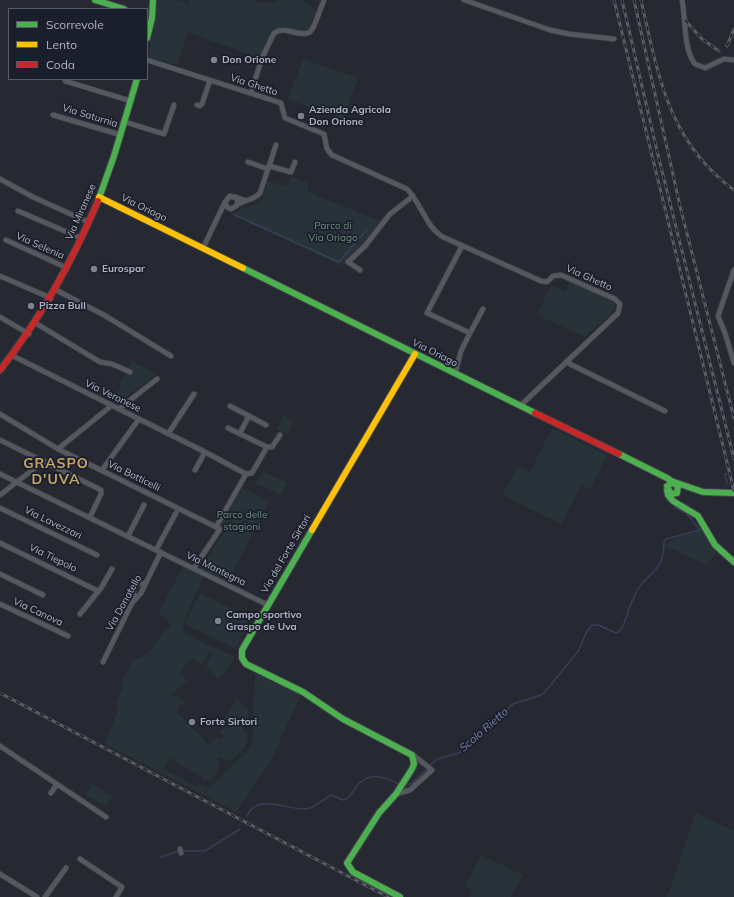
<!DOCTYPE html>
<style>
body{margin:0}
#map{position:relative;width:734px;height:897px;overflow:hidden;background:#262931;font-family:Mulish,sans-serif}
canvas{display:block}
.legend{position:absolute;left:8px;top:8px;width:140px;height:72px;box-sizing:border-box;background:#1b1e2b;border:1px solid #575a67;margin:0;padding:5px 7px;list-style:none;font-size:12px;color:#b0b3c2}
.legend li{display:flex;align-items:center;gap:8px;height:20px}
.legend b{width:20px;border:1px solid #575a67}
</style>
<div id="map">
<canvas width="734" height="897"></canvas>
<ul class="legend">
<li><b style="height:5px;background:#4caf50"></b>Scorrevole</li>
<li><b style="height:5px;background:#ffc107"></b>Lento</li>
<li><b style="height:5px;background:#c62828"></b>Coda</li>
</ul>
</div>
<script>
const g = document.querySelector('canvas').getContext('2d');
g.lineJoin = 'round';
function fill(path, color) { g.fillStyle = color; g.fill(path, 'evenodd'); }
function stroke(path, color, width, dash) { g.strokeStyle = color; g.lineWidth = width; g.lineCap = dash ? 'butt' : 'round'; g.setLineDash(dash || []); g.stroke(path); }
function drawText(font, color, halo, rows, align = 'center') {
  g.font = font + ' Mulish,sans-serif'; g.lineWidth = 3.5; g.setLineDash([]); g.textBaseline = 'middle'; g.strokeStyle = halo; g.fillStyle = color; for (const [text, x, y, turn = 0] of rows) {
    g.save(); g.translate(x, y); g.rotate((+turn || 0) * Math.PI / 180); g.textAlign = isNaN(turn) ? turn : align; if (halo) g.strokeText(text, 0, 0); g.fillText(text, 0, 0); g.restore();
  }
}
fill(new Path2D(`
 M158,0h17l14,4v-4h62l9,3h16l3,-3h24l15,13 -7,15 -9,2 -2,2 -18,-4 -4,1 -15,31 -75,-28 -11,33 -26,-7 -3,-4z
 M303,59l55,19 -15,42 -55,-21z
 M291,177l17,6v9l73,29 -5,9 -34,36 -110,-51 11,-7 12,-3 7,-5 6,-19 19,5z
 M571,280l42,19 3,5c-1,10 -23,25 -31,33l-48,-22 14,-30 14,7z
 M132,361l24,13 -39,30 -4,-2 9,-18 -2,-1 5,-9 4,1 4,-1v-5h-5z
 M284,415l9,7 -5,12 -9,-4h-3z
 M552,428l55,27 -17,35 -8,-5 -21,39 -59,-29 16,-29 12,6z
 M263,471l24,12 -6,12 -25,-12z
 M242,488l28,13 -43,82 -21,-10v-2l-6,-3 26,-38 -6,-3z
 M703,529l4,11 9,13 -10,12 -44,-20 10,-5z
 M183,566l21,10 -19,41 1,1 -4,13c16,11 36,17 53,26l-13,19 -4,2 -12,-11 7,-14 -3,-2 -8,13 -11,-6 -11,15 8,8 -17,13 8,3 6,6 -6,3 -2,6 31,32 5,-2 4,-6 4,4 3,-3 -5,-6 6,-4 4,-1 -6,-6 14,-21 11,10v15l-6,5 6,6c0,12 -10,19 -19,27l-8,-5 -3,1v15l-10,8 -7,-1 1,-3 -33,-19 -5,11 33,18 2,-3 8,3 8,-4 32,-31 5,-7 3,-72 45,19 1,3 -30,65 -35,52 -131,-68 13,-35 -2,-7 7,-14 -1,-7 10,-20 16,-8 14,-18 1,-5 8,-3 -5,-9 -8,-4z
 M200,593l51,25 -15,31 -51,-25z
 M92,784l20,12 -6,11 -20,-12z
 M696,813l38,18v66h-68l4,-7z
 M481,855l42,20 -12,22h-42l4,-7 -8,-4z`), '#273338');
stroke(new Path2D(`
 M235,215l104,47 28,-33
 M727,483l-2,-9h2
 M407,784h4l26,-25 22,-6 54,-49 28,-9 4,-3 34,-42 7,-17 6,-8h6l18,8 4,-2c8,-12 9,-27 16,-38 11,-23 28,-18 28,-51l2,-3 34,-9 -14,-17 -12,-6
 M247,816c12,-26 45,-2 63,-8 8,-3 14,-9 21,-13l12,5c7,-2 9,-7 13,-13 12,-17 28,-10 43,-3
 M182,851h23l35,-22
 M161,857l18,-6`), '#373e59', 1.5);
const street = new Path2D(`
 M464,0l86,30 19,4 45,5
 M682,0c4,18 1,49 13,64l10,4 19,-9 10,1
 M147,60l134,43 4,15 39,16 3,15 5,6 75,34c14,14 19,38 36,48l98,44 6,1 6,-6 8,-1 54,24 5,5 -2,9 -98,93
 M65,81l66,20
 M251,93l11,-35 12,-25c12,-8 24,5 36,-1l4,-6 10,-26
 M197,105l3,1 2,-2 8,-24
 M53,115l68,20
 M125,122l39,12 10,-29
 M248,162l20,7
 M269,166l22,6 4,-10
 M0,179l31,17 57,26
 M236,197l2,6 -2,3 -5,3 -4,-2 -2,-5 5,-6 14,4
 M237,205c7,-5 17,-5 23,-12l16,-48
 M18,211l63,27
 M6,240l61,28
 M203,248l22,-46
 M360,270l-12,-8 17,-16 25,-32 23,-18
 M734,270l-16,46 7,17 9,30
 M0,276l51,22
 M56,290l48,25 67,41
 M0,317l29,17
 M37,324l63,38 12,2 18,8
 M470,333l13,-24
 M13,356l192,96 41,22
 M566,362l99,49
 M455,374l6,-23 9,-18 -43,-20 35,-67
 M230,406l19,10
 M119,409l38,-30
 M0,414l58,35 162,80 -26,39
 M228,428l39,19 -15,26 -6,1
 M240,433l9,-17 17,9
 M168,434l26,-40
 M0,440l101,50v4l-11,23
 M267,447h5l8,-12
 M58,449l53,-43
 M102,470l37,-51
 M195,470l10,-18
 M0,474l268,131
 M0,495l44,-34
 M0,508l97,47
 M216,527l30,-53
 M128,536l16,-31
 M0,543l98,48
 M156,550l20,-37
 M0,574l43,21
 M136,598l-3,-5 1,-5 5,-5 6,1
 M0,604l68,32
 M80,614l21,-26 11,-19
 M103,662l29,-59 9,-10 20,-41
 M0,746l106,71
 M51,793l6,-9
 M396,794l14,-4 22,-20 -20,-16
 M180,849l1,4
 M80,859l42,28 -6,10
 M0,874l37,23
 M45,897l21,-29`);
const fast = new Path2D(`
 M95,0l29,9
 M147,38l5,-20 1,-18
 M98,201l16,-45 23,-77
 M243,268l292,145
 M619,454l48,24 11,8 -1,7 -6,1 -4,-8 7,-4
 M677,483l26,9 30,1
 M667,490l1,5 5,6 25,15 17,29 19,17
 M312,530l-70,120v8l4,6 57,28 40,27 69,36 2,9 -2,5 -16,25 -17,19 -32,50 6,9 47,25`);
const slow = new Path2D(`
 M99,197l144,71
 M312,530l103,-176`);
const jam = new Path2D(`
 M0,370c41,-52 72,-108 98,-169
 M535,413l84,41`);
stroke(street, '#42444a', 6);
stroke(fast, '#42444a', 8);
stroke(slow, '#42444a', 8);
stroke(jam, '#42444a', 8);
stroke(street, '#56585f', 4.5);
stroke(fast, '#4caf50', 6);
stroke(slow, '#ffc107', 6);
stroke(jam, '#c62828', 6);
const rail = new Path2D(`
 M614,0l120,491
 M622,0l36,155 76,304
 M634,0l46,206 54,212
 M641,0c17,74 27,142 93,190
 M685,20l17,19 17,12
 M727,46l7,-17
 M0,693l388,204`);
stroke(rail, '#5a5c63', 3);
stroke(rail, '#1b1e2b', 1.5, [4.5]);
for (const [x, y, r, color] of [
 [214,60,4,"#80838f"],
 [301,116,4,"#80838f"],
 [94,269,4,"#80838f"],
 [31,306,4,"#80838f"],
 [218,621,4,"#80838f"],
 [192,722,4,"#80838f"]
]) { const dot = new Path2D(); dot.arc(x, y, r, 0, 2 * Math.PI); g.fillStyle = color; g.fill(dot); stroke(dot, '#1b1e2b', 1.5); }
drawText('bold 10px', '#b0b3c2', '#1b1e2b', [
 ["Don Orione",222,60],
 ["Azienda Agricola",309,110],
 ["Don Orione",309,122],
 ["Eurospar",102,269],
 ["Pizza Bull",39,306],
 ["Campo sportivo",226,615],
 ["Graspo de Uva",226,627],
 ["Forte Sirtori",200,722]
], 'left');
drawText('10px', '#b0b3c2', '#1b1e2b', [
 ["Via Ghetto",254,85,18],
 ["Via Saturnia",90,116,17],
 ["Via Oriago",144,208,26],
 ["Via Miranese",81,212,-66],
 ["Via Selenia",40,246,24],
 ["Via Ghetto",589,278,24],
 ["Via Oriago",435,353,27],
 ["Via Veronese",113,396,26],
 ["Via Botticelli",134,476,26],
 ["Via Lavezzari",53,523,26],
 ["Via del Forte Sirtori",286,554,-60],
 ["Via Tiepolo",53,558,26],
 ["Via Mantegna",216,569,26],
 ["Via Donatello",124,603,-61],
 ["Via Canova",38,612,25]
]);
drawText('10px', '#6a907b', '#1b1e2b', [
 ["Parco di",333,226],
 ["Via Oriago",333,238],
 ["Parco delle",242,515],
 ["stagioni",242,527]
]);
drawText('italic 11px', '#7b84a8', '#1b1e2b', [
 ["Scolo Rietto",484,730,-41]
]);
g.letterSpacing = '1px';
drawText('bold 14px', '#c8a666', '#1b1e2b', [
 ["GRASPO",56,464],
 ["D'UVA",56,480]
]);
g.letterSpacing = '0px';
</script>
